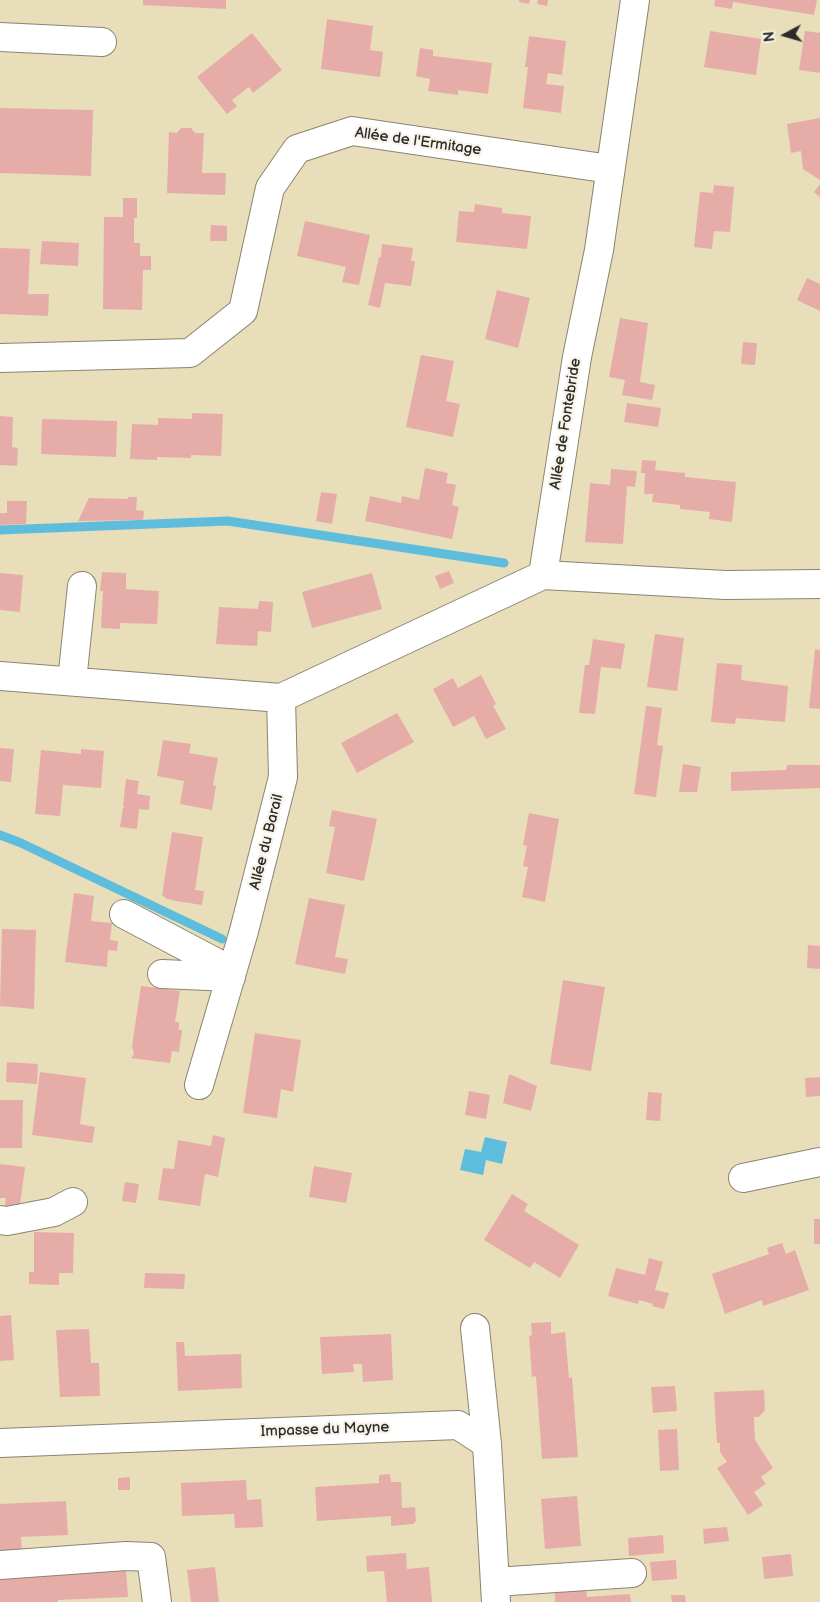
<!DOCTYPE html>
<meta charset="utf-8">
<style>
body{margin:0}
#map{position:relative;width:820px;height:1602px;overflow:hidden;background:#e8deba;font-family:"Balsamiq Sans",sans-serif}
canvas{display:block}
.north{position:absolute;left:760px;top:10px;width:50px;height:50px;-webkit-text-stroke:4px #f7f3e8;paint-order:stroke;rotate:264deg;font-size:14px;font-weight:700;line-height:20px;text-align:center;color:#2b2b2b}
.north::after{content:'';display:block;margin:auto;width:18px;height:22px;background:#2b2b2b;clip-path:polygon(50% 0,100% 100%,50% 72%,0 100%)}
</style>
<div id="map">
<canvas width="820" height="1602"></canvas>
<div class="north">N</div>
</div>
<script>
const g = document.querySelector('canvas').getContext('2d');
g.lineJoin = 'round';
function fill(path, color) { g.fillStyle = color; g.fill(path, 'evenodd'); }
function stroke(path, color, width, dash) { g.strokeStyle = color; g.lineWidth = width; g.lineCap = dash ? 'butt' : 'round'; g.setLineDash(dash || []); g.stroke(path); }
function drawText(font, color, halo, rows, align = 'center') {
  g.font = font + ' "Balsamiq Sans",sans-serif'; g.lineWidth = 4.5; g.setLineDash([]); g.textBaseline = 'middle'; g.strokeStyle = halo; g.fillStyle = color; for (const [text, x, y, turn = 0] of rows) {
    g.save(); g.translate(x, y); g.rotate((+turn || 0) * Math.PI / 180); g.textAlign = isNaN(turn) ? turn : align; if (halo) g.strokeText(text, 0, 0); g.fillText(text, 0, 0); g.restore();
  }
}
fill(new Path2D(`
 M485,1137l22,5 -5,22 -16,-4 -3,15 -23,-5 5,-21 16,3z`), '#5ebddc');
stroke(new Path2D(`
 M0,530l228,-9 276,42
 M0,835l21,8 201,96`), '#5ebddc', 9);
fill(new Path2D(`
 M143,0h83v9l-83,-4z
 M519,0h11l-1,4 -10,-2z
 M538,0h10l-1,6 -10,-2z
 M715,0h102l-3,15 -81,-13 -1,7 -18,-3z
 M327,19l46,7 -3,24 13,2 -3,25 -59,-8z
 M710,31l51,8 -5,36 -52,-8z
 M805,31l15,2v40l-21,-3z
 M252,33l30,37 -29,23 -4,-6 -17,13 5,6 -10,8 -30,-37z
 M529,36l37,5 -4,34 -14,-2 -2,11 18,2 -3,27 -38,-5 5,-41h-3z
 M420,48l13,2v6l59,7 -4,31 -30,-4v5l-30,-4 2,-12 -14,-3z
 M0,108l93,2 -2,66 -91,-3z
 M820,118v62l-17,-11 -2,-18 -10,2 -4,-29z
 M181,128h10l4,5h9l-2,40h24l-1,22 -58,-2 2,-61 8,1z
 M820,184v13l-6,-5z
 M714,185l20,2 -4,45 -16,-1 -2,18 -18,-2 6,-55 13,1z
 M123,198h14v20h-3v25h6v13h11v14h-8l-1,40 -39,-1 1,-92h19z
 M475,204l27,4v5l29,3 -4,33 -71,-7 3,-31 15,1z
 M305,221l65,14 -11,50 -17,-3 4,-15 -49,-11z
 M211,225l16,1v15h-17z
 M42,241l37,2 -1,23 -38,-2z
 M382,244l31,4 -2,13h4l-4,25 -26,-3 -5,25 -12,-3 11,-48h2z
 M0,248l30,1 -2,45h21l-1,22 -48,-2z
 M807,278l13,6v27l-23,-11z
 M497,290l33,8 -12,50 -33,-9z
 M620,318l28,5 -8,59 15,3 -3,15 -30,-5 3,-15 -16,-3z
 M743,342l14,1 -2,22 -14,-1z
 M421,355l33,6 -8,40 14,3 -7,33 -47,-10z
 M627,403l34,5 -3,19 -34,-5z
 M192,413l31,1 -2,42 -30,-1v3l-34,-1v3l-27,-1 2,-35 26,1v-7l34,1z
 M0,416l13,1 -1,30 6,1 -1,18 -17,-1z
 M42,419l75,2 -1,36 -75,-3z
 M642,460l14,1 -1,9 30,3v4l51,5 -4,40 -23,-3 1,-7 -30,-3v-4l-28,-3 1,-8h-9l1,-21h-4z
 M425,468l23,5 -2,10 10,2 -4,20 7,2 -7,32 -87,-18 5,-25 31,7 1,-7 17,4z
 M611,469l26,2 -2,16 -8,-1 -4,58 -38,-2 5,-59 20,2z
 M321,492l16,2 -5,30 -16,-3z
 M128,497h9l-1,13 8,1 -1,9 -65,1 11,-23 39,1z
 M7,501h20l-1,23 -26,1v-12h7z
 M449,571l5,12 -14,6 -5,-13z
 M102,572l24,1v16l33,2 -2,33 -37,-1v6l-19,-1 2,-37h-3z
 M0,573l23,2 -3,37 -20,-2z
 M372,573l10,36 -70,19 -10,-36z
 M259,601l14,1 -2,30 -13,-1 -1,15 -41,-2 3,-37 39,2z
 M655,634l29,4 -7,53 -30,-4z
 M593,639l32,5 -4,25 -20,-2 -6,47 -16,-1 6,-48h4z
 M815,649l5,1v59l-11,-1z
 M717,663l25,2 -1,15 47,6 -3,36 -49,-4 -1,6 -24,-2z
 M481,675l15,29 -3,2 13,23 -20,10 -12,-23 -21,11 -20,-38 20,-11 5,10z
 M646,706l16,2 -5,37 6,1 -7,51 -22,-3z
 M397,713l17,29 -57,31 -16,-30z
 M163,740l28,4 -2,9 29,5 -5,27 3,1 -4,24 -32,-6 4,-23 -27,-5z
 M0,748l14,1 -3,33 -11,-1z
 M81,749l23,2 -3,37 -38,-3 -3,31 -25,-2 6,-64 40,4z
 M683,764l18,3 -4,25h-18z
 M787,765h33v23l-89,3v-19l55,-2z
 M126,779l13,2 -2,13 13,2 -1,14 -10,-1 -2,20 -17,-2 3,-19 2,-2h-2z
 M332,810l45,9 -13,62 -38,-8 9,-46 -6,-1z
 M529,813l30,6 -14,83 -23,-5 6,-30 -5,-1 4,-20 -4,-1z
 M172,832l31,5 -8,53 9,1 -2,14 -26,-4 -9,-2 -5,-4z
 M74,893l20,3 -3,25 21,2 -2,17 8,1 -1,10 -9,-1 -1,17 -42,-5z
 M309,898l36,7 -10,52 13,2 -3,15 -50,-10z
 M2,929l34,1 -2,79 -34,-3z
 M808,945l12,1v23l-13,-1z
 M563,980l42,7 -14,84 -41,-7z
 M141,986l39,5 -5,31h4v8h3l-3,22 -7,-1 -2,12 -39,-5 3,-4 -2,-8z
 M255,1033l46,7 -8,52 -12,-3 -4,29 -34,-5z
 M7,1062l31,2 -1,20 -31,-2z
 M40,1072l46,6 -6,46 15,3 -3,16 -60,-8z
 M509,1074l28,12 -6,25 -28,-8z
 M820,1077v19l-14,1 -1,-19z
 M469,1091l21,4 -4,24 -21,-4z
 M648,1092l14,1 -2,28 -14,-1z
 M0,1100h23l-1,48h-22z
 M213,1135l12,3 -7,39 -13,-3 -5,32 -42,-6 5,-32 11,1 4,-29 33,6z
 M0,1164l25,3 -6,45 -15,-1 2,-13h-6z
 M314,1166l38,7 -6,30 -37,-6z
 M125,1182l14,2 -3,19 -14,-2z
 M512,1194l16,10 -4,7 55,34 -19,33 -26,-16 -4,6 -46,-28z
 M814,1219h6v25h-6z
 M34,1232l40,1 -1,40h-14v12l-30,-1v-12h5z
 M782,1243l4,11 9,-4 14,40 -46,16 -1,-6 -37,14 -13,-40 57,-20 -2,-6z
 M649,1258l14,4 -8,28 14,3 -5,16 -12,-3 1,-2 -14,-4 -1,4 -30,-8 8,-28 29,7z
 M145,1273l40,1 -1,15 -40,-1z
 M11,1315l3,45 -14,1v-45z
 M551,1322v12l14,-2 4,46 3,-1 6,80 -36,2 -6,-83 -4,1 -3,-41 3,-1 -1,-12z
 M89,1329l2,34h8l1,33 -40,1 -4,-67z
 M391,1334l2,46 -30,2 -1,-18h-9l1,8 -32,2 -2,-37z
 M176,1342h8l1,14 56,-2 1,34 -64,3z
 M675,1386l2,25 -24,2 -2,-26z
 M764,1390l1,20 -6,7h-5l1,23 18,28 -12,9 5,7 -12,8 9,13 -15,10 -31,-47 10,-6 -7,-10v-9h-3l-3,-51z
 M677,1429l2,41 -19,1 -2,-41z
 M390,1474l1,8h10l1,26 13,-1 1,14 -3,3 -22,2v-10l-74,5 -2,-34 64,-4v-8z
 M130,1477v13h-12v-12z
 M246,1480l1,20 14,-1 2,28 -28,1 -1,-14 -52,2 -1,-33z
 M577,1496l4,50 -36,3 -4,-50z
 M66,1501l2,34 -47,2 1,20 -22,1v-54z
 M727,1527l2,14 -25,3 -1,-15z
 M663,1535l1,18 -35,3 -1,-18z
 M406,1553l1,16 22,-2 3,35h-45l-3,-31 -17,1 -1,-16z
 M791,1554l2,22 -29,3 -2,-22z
 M676,1560l1,19 -25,2 -2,-19z
 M215,1567l4,35h-28l-4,-32z
 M126,1569l2,28 -70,3v2h-58v-27z
 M586,1589l1,8 43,-3 1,8h-76v-11z
 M671,1595h14l1,7h-14z`), '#e6ada8');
const minor = new Path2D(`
 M0,37l102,5
 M0,358l190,-5 53,-42 27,-123 27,-39 55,-18 258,38
 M543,575l34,-218 22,-107 36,-250
 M0,676l281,22 262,-123 182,10 95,-1
 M72,681l10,-95
 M124,914l108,57
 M162,974l69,3
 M199,1085l45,-154 39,-154 -2,-79
 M743,1178l77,-16
 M0,1220l7,1 47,-9 19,-10
 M475,1328l12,116
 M0,1443l458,-18 29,19 9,158
 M0,1565l126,-9 25,1 6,45
 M495,1582l137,-9`);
stroke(minor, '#8a8472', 30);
stroke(minor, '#fff', 28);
drawText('15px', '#2b2b2b', '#f7f3e8', [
 ["Allée de l'Ermitage",418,142,8],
 ["Allée de Fontebride",566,424,-81],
 ["Allée du Barail",267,842,-76],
 ["Impasse du Mayne",325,1430,-2]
]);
</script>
